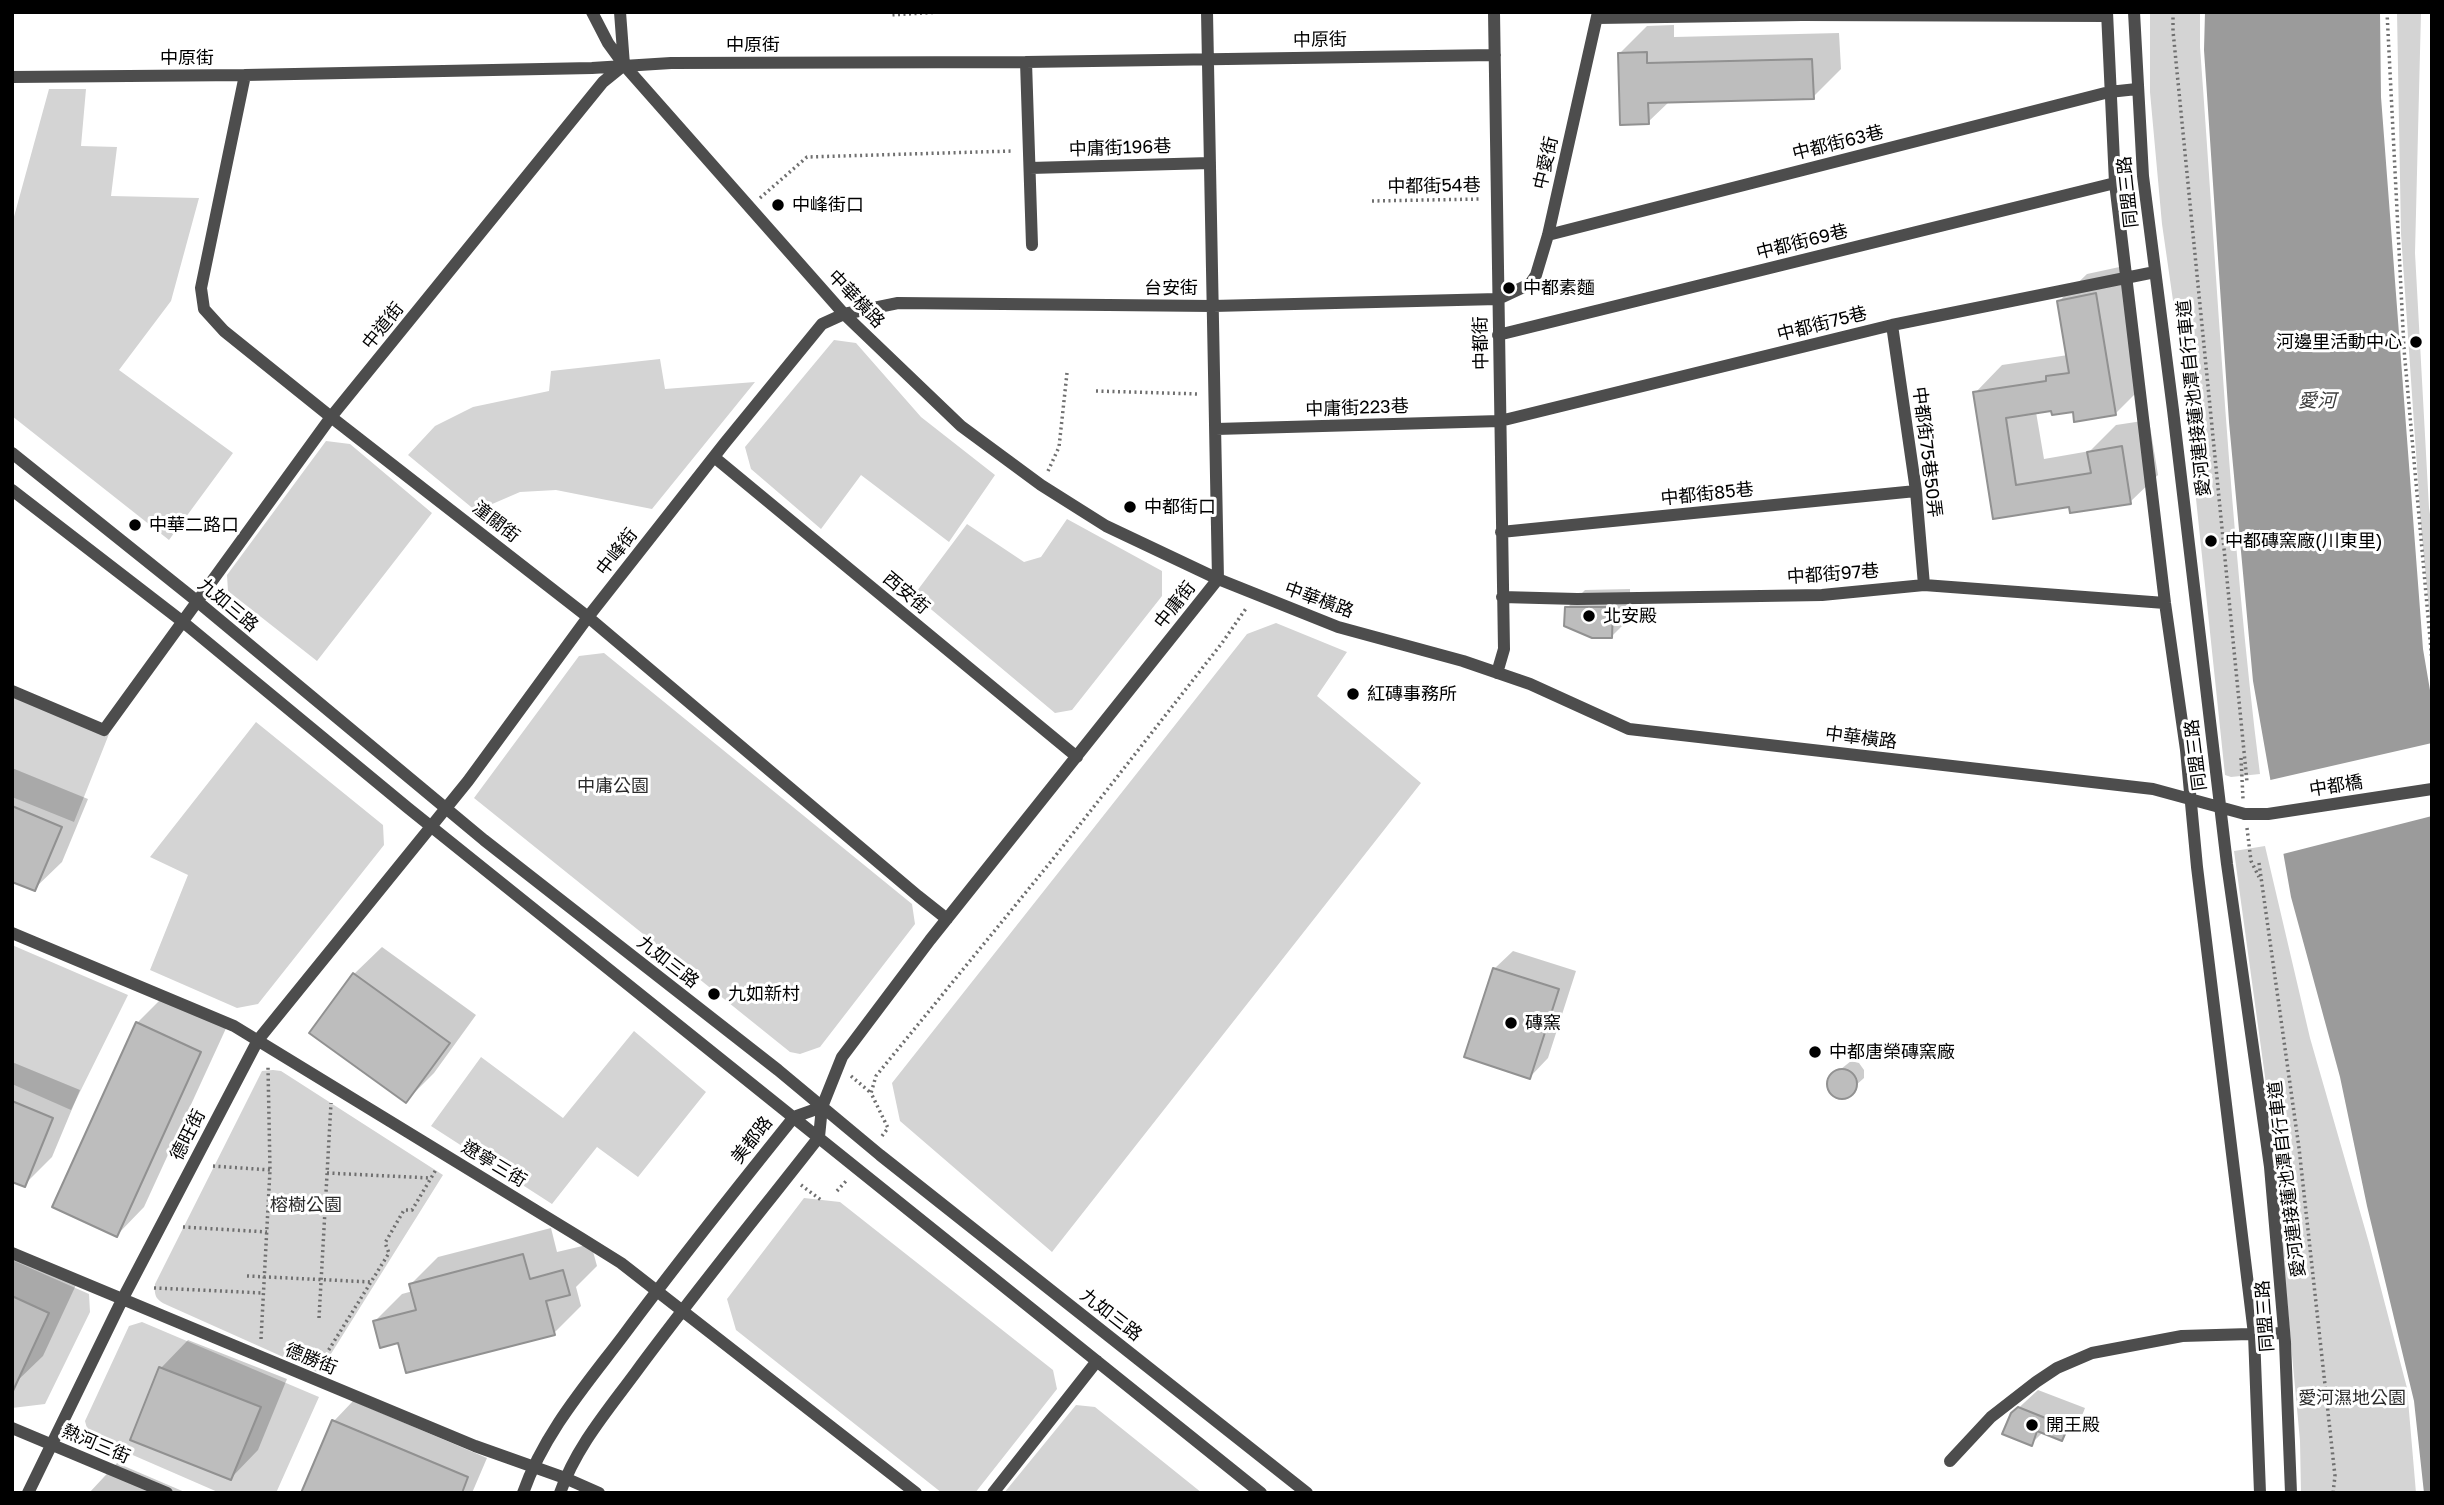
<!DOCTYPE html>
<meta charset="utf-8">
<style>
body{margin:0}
#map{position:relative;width:2444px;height:1505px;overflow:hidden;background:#fff;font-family:"Golos Text",sans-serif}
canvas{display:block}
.frame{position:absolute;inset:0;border:14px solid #000;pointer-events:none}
</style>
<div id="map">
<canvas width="2444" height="1505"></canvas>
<div class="frame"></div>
</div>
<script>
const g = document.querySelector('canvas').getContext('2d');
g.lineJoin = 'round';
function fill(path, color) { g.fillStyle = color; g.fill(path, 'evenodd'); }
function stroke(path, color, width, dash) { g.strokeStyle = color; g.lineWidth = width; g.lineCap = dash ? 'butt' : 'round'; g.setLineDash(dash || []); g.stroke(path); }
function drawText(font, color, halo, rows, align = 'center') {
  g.font = font + ' "Golos Text","Noto Sans TC",sans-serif'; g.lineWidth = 6; g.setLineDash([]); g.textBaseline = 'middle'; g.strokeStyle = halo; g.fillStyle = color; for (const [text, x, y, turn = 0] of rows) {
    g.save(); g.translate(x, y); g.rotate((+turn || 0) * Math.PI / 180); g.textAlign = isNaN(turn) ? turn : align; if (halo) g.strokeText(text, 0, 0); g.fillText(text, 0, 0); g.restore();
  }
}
fill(new Path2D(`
 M2150,12h50v35c18,243 30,486 60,727l-29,3 -6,-2 -44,-419 -19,-132 -12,-132z
 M2397,12h24l-6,241 14,255 3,19v114l-11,-115 -20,-292z
 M49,89h37l-5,57 36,1 -6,49 88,2 -28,103 -52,69 114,83 -64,87 -157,-124v-192z
 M834,340l22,3 65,74 74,58 -46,67 -88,-67 -40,54 -70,-60 -6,-22z
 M660,359l5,30 90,-7 -103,127 -96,-19 -36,2 -44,19 -68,-56 27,-29 38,-19 76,-16 2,-20z
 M326,441l24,3 82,69 -115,148 -89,-70 -1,-16z
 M1067,519l95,52v25l-90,114 -17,3 -141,-118 53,-71 57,38 17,-5z
 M1276,623l71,29 -30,44 104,87 -369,469 -152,-131 -8,-38 355,-449z
 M604,653l308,251 3,20 -95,123 -20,7 -10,-2 -316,-254 105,-142z
 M12,694l97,40 -35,88 -62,-25z
 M256,722l127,103 1,20 -126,159 -21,4 -87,-38 38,-95 -38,-18z
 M2265,846l45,192 59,205 38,145 9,105h-115l-1,-52 -31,-335 -35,-255z
 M12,945l116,50 -57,115 -59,-26z
 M634,1031l72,61 -68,85 -41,-30 -45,57 -121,-78 50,-69 82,61z
 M273,1070l8,1 162,104 -124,198 -152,-68c-11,-5 -13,-9 -12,-21l107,-213z
 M804,1198l36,4 213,168 4,19 -82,104h-33l-206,-163 -9,-31z
 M12,1260l77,34 1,18 -45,92 -33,4z
 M142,1322l177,75 -43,96h-56l-131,-57 -4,-15 44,-95z
 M1076,1405l19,2 107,86h-198z`), '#d4d4d4');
fill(new Path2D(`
 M2205,12h175l1,85 42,552 9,53v791h-8l-10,-92 -47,-195 -27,-129 -49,-180 -38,-216 -24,-259 -25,-372z`), '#9b9b9b');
fill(new Path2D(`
 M2432,743v73l-153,39 -13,-74z`), '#fff');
fill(new Path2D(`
 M1674,25v12l165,-4 2,36 -28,28 -143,4 -22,21 -28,-69 27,-27z
 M2124,266l19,120 -28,28 -63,-5 -16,3 8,47 46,-8 26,-26 33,-5 9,55 -28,27 -60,3 -75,12 -20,-124 27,-28 66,-10 -9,-54 28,-27z
 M1630,589v29l-19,19 -44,-29 18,-18z
 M12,768l76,31 -26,63 -28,27 -22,-9z
 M382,947l94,68 -42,58 -28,28 -52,-127z
 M1513,951l63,20 -28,87 -18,19 -36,-108z
 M164,996l64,28 -84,183 -27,28 20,-212z
 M1851,1061l8,2 5,7v8l-20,18h-8l-7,-11 2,-8z
 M12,1062l68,28 -28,67 -28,28 -12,-5z
 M551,1228l6,24 34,-8 6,22 -21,21 5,19 -27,27 -154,8 -25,-20 27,-27 11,-3 -2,-7 27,-27z
 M12,1256l64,29 -33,71 -28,27 -3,-1z
 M188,1340l99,39 -29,71 -27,28 -98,-39 28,-71z
 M2038,1390l47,18 -5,13 -19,18 -18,-7 -12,12 -19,-30z
 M353,1401l134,57 -15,35h-169l31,-72z
 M117,1463l70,30h-98z`), '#0003');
const building = new Path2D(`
 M1647,52v11l165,-4 2,40 -166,4 1,21 -29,1 -2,-72z
 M2096,293l20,122 -42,7 -1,-10 -21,3 -1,-4 -45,7 10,67 75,-12 -4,-21 35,-6 9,58 -61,9 -1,-6 -76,12 -20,-127 73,-11v-5l23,-3 -12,-72z
 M1565,607h48l-1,31h-20l-28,-12z
 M12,806l50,21 -27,64 -23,-9z
 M1493,968l66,21 -29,90 -66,-22z
 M353,973l97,70 -44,60 -97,-70z
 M136,1022l65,30 -84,185 -65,-30z
 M1827 1084a15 15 0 1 1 30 0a15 15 0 1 1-30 0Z
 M12,1101l41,17 -28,69 -13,-5z
 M523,1254l7,25 33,-9 7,25 -24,6 9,34 -149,38 -8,-30 -18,5 -7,-27 43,-11 -7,-26z
 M12,1296l37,17 -37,80z
 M159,1367l102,40 -30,73 -101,-40z
 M2018,1407l50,20 -6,14 -25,-10 -5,15 -30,-12 9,-21z
 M332,1420l136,57 -6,16h-161z`);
fill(building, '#bdbdbd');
stroke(building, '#919191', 2);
stroke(new Path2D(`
 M890,12v3l51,-3
 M2173,12v19l74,751
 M2387,12l17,337 28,312
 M760,198l47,-41 206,-6
 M1372,201l109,-2
 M1096,391l103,3
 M1048,471l11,-24 8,-74
 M2241,758l2,41
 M2247,828l4,33 8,16
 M2259,863l40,285 36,328 -2,17
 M851,1076l20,17
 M882,1136l6,-8 -17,-35 5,-17 173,-212 173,-221 25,-36
 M213,1166l57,4
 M327,1173l103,5
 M801,1185l20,15
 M837,1191l10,-11
 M183,1227l84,5
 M247,1276l124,6
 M154,1288l109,5
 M319,1318l12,-215
 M261,1339l9,-169 -2,-103
 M320,1364l69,-111 -4,-10 19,-33h8l25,-42`), '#6f6f6f', 3.5, [2, 3.5]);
stroke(new Path2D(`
 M592,12l16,31 16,22 220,249 117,112 80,59 65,41 112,53 120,48 125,34 67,23 99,45 524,60 92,25
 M1494,12l10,637 -7,24
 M2107,12l8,171 50,420 21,147 11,117 57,467 6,159
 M2134,12l9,164 30,234 54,454 43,303 15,175 6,151
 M1597,18l205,-3 305,1
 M1026,62l6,183
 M245,75l-44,213 3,21 20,22 107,86 257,200 330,279 29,23
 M12,77l233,-2 347,-7 79,-5 355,-1 469,-7
 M1030,168l180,-5
 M1548,235l561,-143 28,-3
 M1892,325l24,166 8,94
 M1498,335l617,-152
 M1216,429l284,-8 392,-96 263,-53
 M12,453l186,149 286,238 294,230 102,85 427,338
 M714,457l363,300
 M12,490l171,132 225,186 853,685
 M1501,532l415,-41
 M1502,597l75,2 245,-4 102,-10 241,18
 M12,691l92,39 227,-313 272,-335 21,-17 -4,-53
 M12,933l222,93 347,212 40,25 295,230
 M12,1253l463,193 90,32 34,15
 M12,1428l155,65
 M1950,1461l41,-44 45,-35 21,-14 35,-15 90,-17 102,-3
 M28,1493l94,-193 136,-260 210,-259 120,-164 136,-173 98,-120 22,-10 54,-11 315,3 285,-7 32,-15 6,-9 12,-40 50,-223
 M523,1493c21,-60 63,-108 100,-157 55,-74 113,-147 171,-219l28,-10
 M560,1493c16,-46 48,-83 76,-121 59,-80 122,-157 183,-235l3,-30 20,-50 88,-117 288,-361 -11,-567
 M993,1493l104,-132`), '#4d4d4d', 12);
stroke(new Path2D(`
 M2245,814h23l164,-25`), '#4d4d4d', 12);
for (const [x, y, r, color] of [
 [778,205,7,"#000"],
 [1509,288,7,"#000"],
 [2416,342,7,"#000"],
 [1130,507,7,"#000"],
 [135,525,7,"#000"],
 [2211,541,7,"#000"],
 [1589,616,7,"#000"],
 [1353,694,7,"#000"],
 [714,994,7,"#000"],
 [1511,1023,7,"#000"],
 [1815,1052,7,"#000"],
 [2032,1425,7,"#000"]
]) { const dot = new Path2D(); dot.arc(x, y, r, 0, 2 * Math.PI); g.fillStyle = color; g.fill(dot); stroke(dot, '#fff', 2.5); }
drawText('18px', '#000', '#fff', [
 ["中原街",1320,40,-1],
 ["中原街",753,45],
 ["中原街",187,58],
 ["中都街63巷",1838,143,-14],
 ["中庸街196巷",1120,148,-2],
 ["中愛街",1546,163,-77],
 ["中都街54巷",1434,186,-1],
 ["同盟三路",2128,192,-96],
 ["中都街69巷",1802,242,-14],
 ["台安街",1171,288],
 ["中華橫路",856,299,46],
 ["中都街75巷",1822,324,-14],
 ["中道街",383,326,-51],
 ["中都街",1481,343,-91],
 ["愛河連接蓮池潭自行車道",2194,398,-96],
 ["中庸街223巷",1357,408,-2],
 ["中都街75巷50弄",1927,452,83],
 ["中都街85巷",1707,494,-6],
 ["潼關街",496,522,38],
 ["中峰街",617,552,-52],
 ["中都街97巷",1833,574,-4],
 ["西安街",906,593,40],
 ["中華橫路",1319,600,20],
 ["九如三路",228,605,40],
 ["中庸街",1175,605,-52],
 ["中華橫路",1861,738,7],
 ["同盟三路",2196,755,-97],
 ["中都橋",2336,786,-9],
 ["九如三路",668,962,38],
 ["德旺街",188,1135,-63],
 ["美都路",752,1140,-52],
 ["遼寧三街",494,1164,31],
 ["愛河連接蓮池潭自行車道",2287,1179,-97],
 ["九如三路",1111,1315,38],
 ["同盟三路",2265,1316,-94],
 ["德勝街",311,1359,22],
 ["熱河三街",96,1444,23]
]);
drawText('18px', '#000', '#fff', [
 ["中峰街口",792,205],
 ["中都素麵",1523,288],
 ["河邊里活動中心",2402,342,"right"],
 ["中都街口",1144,507],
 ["中華二路口",149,525],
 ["中都磚窯廠(川東里)",2225,541],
 ["北安殿",1603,616],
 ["紅磚事務所",1367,694],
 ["九如新村",728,994],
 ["磚窯",1525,1023],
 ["中都唐榮磚窯廠",1829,1052],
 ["開王殿",2046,1425]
], 'left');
drawText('18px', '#2b2b2b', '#fff', [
 ["中庸公園",613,786],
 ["榕樹公園",306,1205],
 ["愛河濕地公園",2352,1398]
]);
drawText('italic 19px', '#3c3c3c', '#fff', [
 ["愛河",2317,401]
]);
</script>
